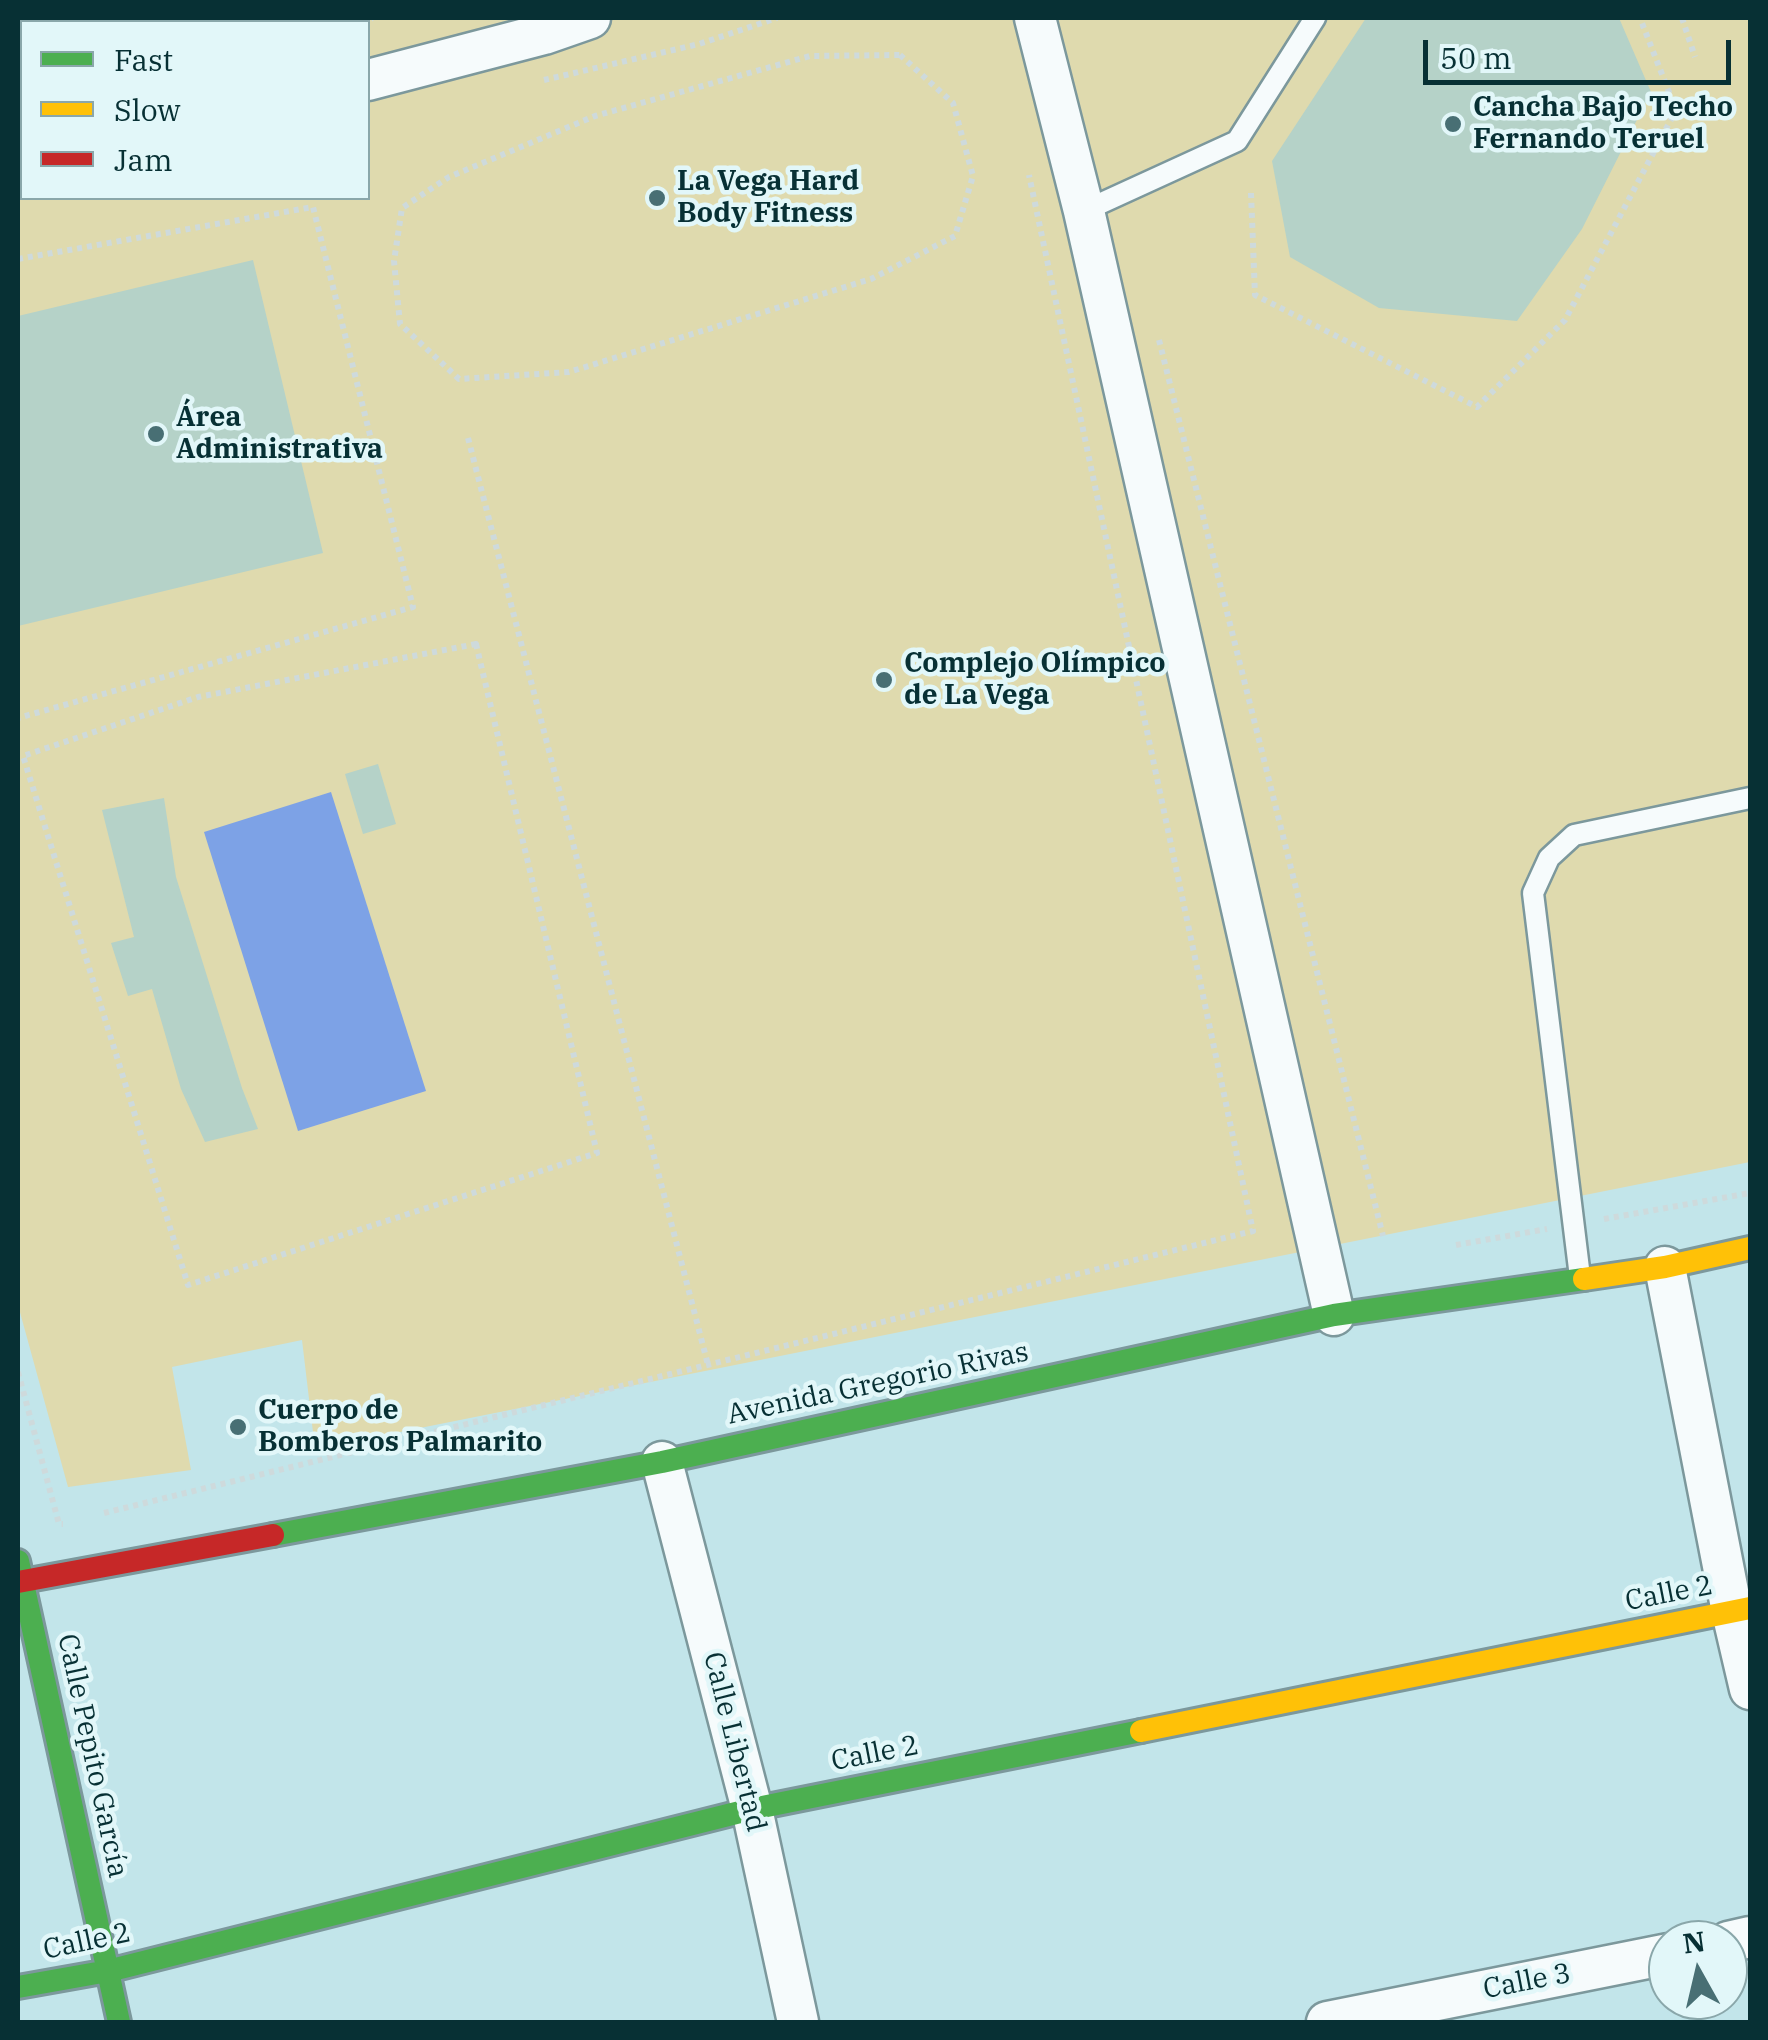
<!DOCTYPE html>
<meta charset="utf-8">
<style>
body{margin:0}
#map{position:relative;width:1768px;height:2040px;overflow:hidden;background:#c2e5ea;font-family:"IBM Plex Serif",serif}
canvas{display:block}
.frame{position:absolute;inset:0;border:20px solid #073034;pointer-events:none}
.legend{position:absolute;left:20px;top:20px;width:350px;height:180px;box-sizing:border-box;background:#e2f7f9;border:2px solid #8aa7aa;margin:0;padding:12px 18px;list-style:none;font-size:30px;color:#073034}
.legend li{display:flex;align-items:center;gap:20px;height:50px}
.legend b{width:50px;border:2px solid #8aa7aa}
.north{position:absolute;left:1648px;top:1920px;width:100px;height:100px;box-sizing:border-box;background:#e2f7f9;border:2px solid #8aa7aa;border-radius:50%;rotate:352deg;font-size:28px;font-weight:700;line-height:40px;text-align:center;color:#073034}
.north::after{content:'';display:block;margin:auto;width:35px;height:45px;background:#486f74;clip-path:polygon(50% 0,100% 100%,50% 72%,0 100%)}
.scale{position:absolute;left:1423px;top:40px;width:308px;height:45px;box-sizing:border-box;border:5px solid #073034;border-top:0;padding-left:12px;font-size:30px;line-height:35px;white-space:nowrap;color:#073034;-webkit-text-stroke:8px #e2f7f9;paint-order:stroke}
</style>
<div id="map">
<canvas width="1768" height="2040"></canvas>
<div class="frame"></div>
<ul class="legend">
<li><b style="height:12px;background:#4caf50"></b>Fast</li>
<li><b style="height:12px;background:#ffc107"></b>Slow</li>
<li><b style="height:12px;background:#c62828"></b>Jam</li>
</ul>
<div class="north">N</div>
<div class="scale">50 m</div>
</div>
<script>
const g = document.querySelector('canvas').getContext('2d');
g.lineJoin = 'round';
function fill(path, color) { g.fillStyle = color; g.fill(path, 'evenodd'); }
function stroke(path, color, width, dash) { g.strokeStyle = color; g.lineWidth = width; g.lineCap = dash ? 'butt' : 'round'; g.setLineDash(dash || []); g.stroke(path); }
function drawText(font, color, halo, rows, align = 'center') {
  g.font = font + ' "IBM Plex Serif",serif'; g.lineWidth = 9; g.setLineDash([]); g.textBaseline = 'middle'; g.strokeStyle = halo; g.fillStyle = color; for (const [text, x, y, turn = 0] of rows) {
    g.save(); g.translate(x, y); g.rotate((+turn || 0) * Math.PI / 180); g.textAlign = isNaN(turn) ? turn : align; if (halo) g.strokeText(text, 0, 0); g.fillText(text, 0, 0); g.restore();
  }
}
fill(new Path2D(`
 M18,18h1732v1144l-1435,287 -13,-109 -130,27 19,103 -123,17 -50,-182zM22,22h346v176h-346z`), '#dfdaae');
fill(new Path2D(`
 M331,792l95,299 -128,40 -94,-299z`), '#7da2e6');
fill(new Path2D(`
 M1366,18h253l32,74 -69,137 -65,92 -138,-13 -89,-51 -18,-96z
 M253,260l70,293 -305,73v-310z
 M378,764l18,60 -33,10 -18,-60z
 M164,798l12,79 66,211 16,41 -53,13 -24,-53 -29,-100 -24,7 -17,-53 23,-6 -32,-127z`), '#b5d2c8');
const lane = new Path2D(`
 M1084,211l153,-70 78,-123
 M1580,1277l-47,-384 16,-35 25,-23 176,-37`);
const street = new Path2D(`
 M1035,18l49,193 250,1104
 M368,80l176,-46 46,-16
 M18,163l4,-1
 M1665,1267l67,345 18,77
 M662,1462l90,347 46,213
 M1728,1942l22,-5
 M1327,2022l341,-68`);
const fast = new Path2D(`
 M273,1535l389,-73 672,-147 250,-36
 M18,1561l101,461
 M18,1987l90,-16 644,-162 389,-78`);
const slow = new Path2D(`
 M1584,1279l81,-12 85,-19
 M1141,1731l609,-123`);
const jam = new Path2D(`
 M18,1582l255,-47`);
stroke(lane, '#7c989c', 25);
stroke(street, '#7c989c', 45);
stroke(fast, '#7c989c', 28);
stroke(slow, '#7c989c', 28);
stroke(jam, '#7c989c', 28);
stroke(new Path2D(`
 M1682,18l13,39
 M352,22l21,-4
 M900,55l53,48 20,73 -18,60 -84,43 -302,93 -110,7 -59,-55 -6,-63 8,-53 47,-31 146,-61 215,-60z
 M544,80l155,-36 78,-26
 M18,101l4,-2
 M1251,193l4,102 222,112 88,-87 111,-210 -36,-92
 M18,259l295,-52 100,400 -395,111
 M1159,340l224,896
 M468,438l240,927
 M476,644l121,509 -409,132 -165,-529 175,-59z
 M1604,1219l146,-26
 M1456,1245l91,-16
 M18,1372l41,152h4
 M104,1513l1149,-282 -224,-1056`), '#cedadc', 6, [5, 5]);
stroke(lane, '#f6fbfc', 20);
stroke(street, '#f6fbfc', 40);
stroke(fast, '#4caf50', 22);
stroke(slow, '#ffc107', 22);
stroke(jam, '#c62828', 22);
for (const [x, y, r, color] of [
 [1453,124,10,"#486f74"],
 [657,198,10,"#486f74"],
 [156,434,10,"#486f74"],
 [884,680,10,"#486f74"],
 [238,1427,10,"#486f74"]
]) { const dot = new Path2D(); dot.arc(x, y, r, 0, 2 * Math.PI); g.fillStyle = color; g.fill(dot); stroke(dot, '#e2f7f9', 4); }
drawText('bold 28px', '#073034', '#e2f7f9', [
 ["Cancha Bajo Techo",1473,108],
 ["Fernando Teruel",1473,140],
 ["La Vega Hard",677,182],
 ["Body Fitness",677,214],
 ["Área",176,418],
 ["Administrativa",176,450],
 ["Complejo Olímpico",904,664],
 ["de La Vega",904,696],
 ["Cuerpo de",258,1411],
 ["Bomberos Palmarito",258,1443]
], 'left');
drawText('28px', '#073034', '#e2f7f9', [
 ["Avenida Gregorio Rivas",878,1384,-12],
 ["Calle 2",1669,1594,-11],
 ["Calle Libertad",734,1742,76],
 ["Calle 2",875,1754,-11],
 ["Calle Pepito García",92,1756,78],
 ["Calle 2",87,1942,-12],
 ["Calle 3",1527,1982,-11]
]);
</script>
